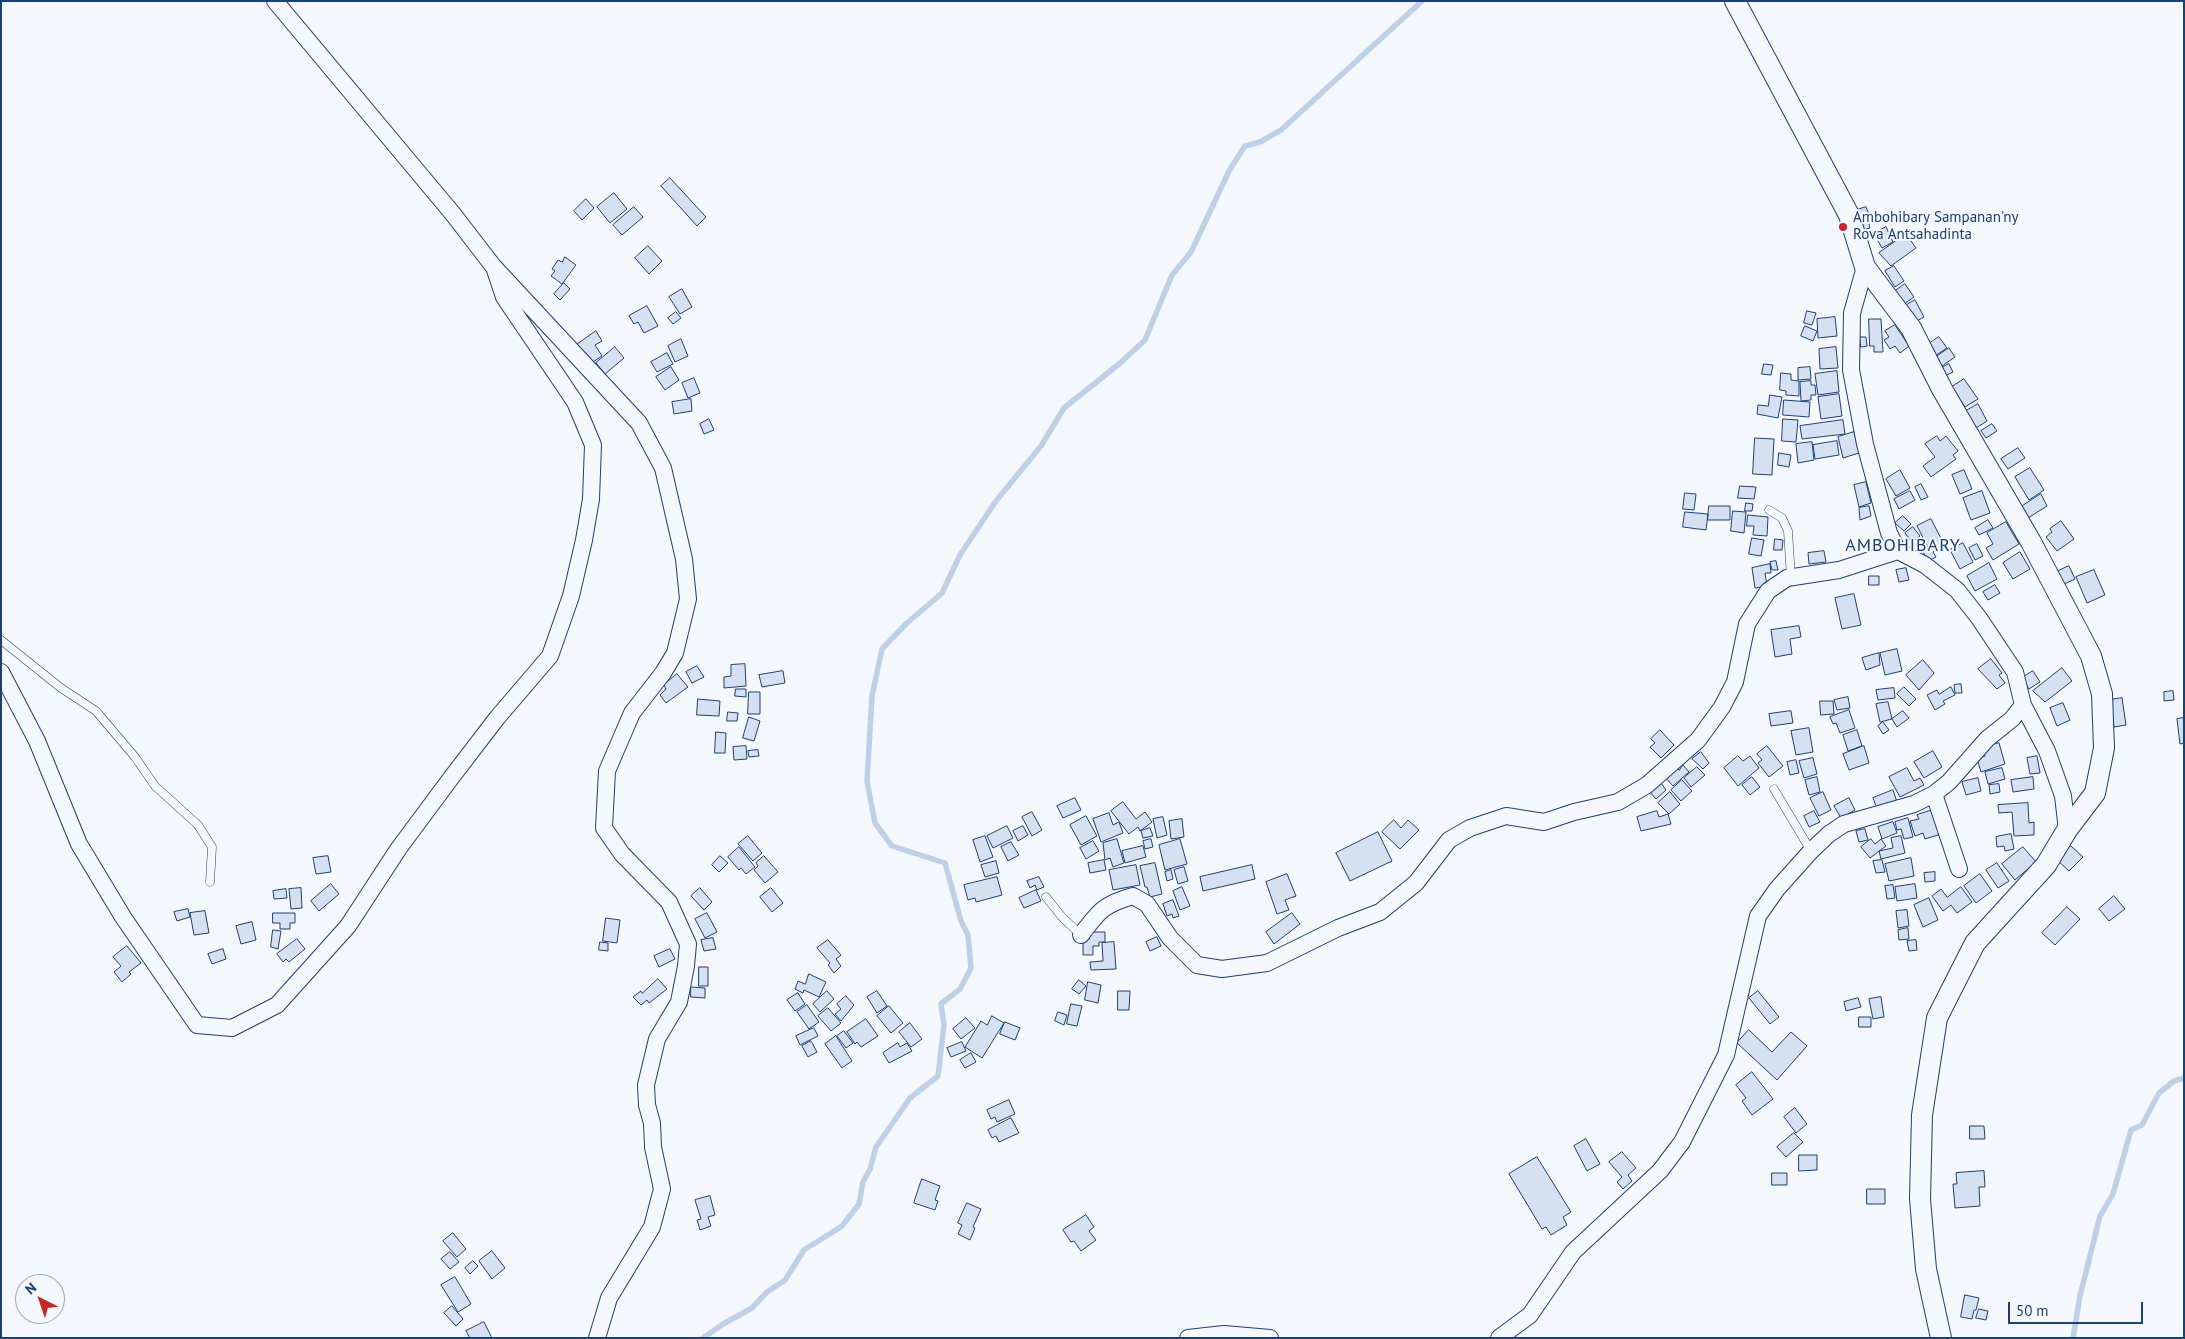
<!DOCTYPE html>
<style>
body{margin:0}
#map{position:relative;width:2185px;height:1339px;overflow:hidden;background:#f4f7fb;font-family:"PT Sans",sans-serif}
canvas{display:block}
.frame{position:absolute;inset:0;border:2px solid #1d3f73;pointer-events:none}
.north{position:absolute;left:15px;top:1274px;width:50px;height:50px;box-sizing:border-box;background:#f4f7fb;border:1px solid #9eadc5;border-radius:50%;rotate:319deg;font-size:14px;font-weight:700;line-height:20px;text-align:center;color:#1d3f73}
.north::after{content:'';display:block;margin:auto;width:18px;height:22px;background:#c62828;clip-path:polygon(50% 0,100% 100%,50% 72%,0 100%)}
.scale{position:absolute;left:2008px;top:1302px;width:135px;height:22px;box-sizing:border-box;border:2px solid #1d3f73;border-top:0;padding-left:6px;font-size:15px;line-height:18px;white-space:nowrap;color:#1d3f73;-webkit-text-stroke:4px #f4f7fb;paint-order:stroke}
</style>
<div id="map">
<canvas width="2185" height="1339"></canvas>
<div class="frame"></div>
<div class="north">N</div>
<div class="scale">50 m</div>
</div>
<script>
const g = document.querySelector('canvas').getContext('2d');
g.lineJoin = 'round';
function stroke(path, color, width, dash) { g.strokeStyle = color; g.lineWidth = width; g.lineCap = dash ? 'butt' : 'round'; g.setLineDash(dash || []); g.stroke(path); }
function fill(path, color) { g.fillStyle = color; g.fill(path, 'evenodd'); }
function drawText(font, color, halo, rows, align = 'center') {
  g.font = font + ' "PT Sans",sans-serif'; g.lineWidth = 4; g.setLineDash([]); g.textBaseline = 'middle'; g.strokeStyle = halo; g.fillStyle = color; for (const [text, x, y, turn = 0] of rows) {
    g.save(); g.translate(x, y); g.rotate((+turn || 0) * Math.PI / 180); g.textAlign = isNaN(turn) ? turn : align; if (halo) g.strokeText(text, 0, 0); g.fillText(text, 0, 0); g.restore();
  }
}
stroke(new Path2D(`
 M703,1338l20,-14 29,-16 15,-16 18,-12 19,-30 38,-24 17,-22 4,-22 7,-13 6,-22 34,-49 28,-22 6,-51 -3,-21 19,-15 11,-21 -3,-33 -7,-14 -16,-58 -53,-17 -17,-23 -8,-42 5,-85 10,-47 25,-26 35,-30 18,-38 36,-54 45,-55 23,-38 55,-44 26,-24 27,-65 19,-23 39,-83 15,-23 15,-4 21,-12 141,-129
 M2073,1338l7,-42 20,-80 13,-22 18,-64 11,-5 17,-32 15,-12 10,-3`), '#bed0e5', 5.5);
const building = new Path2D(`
 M670,178l36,39 -9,9 -36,-40z
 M614,193l13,16 -17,14 -13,-16z
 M586,199l8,9 -12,12 -8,-9z
 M634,207l9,10 -21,18 -9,-10z
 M1866,207l4,10 -9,3 -4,-10z
 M1868,220l2,8 -7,2 -2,-8z
 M1886,227l7,15 -11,6 -8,-14z
 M1906,234l10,14 -25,18 -12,-13z
 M648,246l14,15 -13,13 -14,-16z
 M565,257l11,8 -14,19 -11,-8 4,-5 -3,-2 6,-9 4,2z
 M1894,266l10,15 -9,6 -10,-16z
 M564,283l6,6 -10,11 -6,-6z
 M1905,284l9,13 -10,7 -9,-13z
 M682,289l10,18 -12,7 -11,-17z
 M1915,300l9,17 -9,5 -10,-16z
 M647,306l11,20 -14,7 -6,-11 -4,2 -5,-8z
 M1807,311l9,2 -4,12 -8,-2z
 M676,312l5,6 -8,6 -5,-6z
 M1835,317l2,19 -19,2 -1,-19z
 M1869,319h12l2,33h-9v-6h-4z
 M1895,325l14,21 -9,7 -5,-7 -5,3 -6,-9 5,-3 -4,-6z
 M1805,326l12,5 -4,10 -12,-5z
 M596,331l6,10 -7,4 7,11 -9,6 -6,-7 -4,2 -8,-11z
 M1860,337h6l1,9 -6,1z
 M1939,337l8,11 -12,8 -8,-11z
 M681,339l7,17 -13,6 -7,-16z
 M615,347l9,11 -19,16 -9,-11z
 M1836,347l2,21 -18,1 -1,-20z
 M1949,348l6,9 -13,9 -6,-9z
 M667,353l6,11 -16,8 -6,-10z
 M1764,364l9,1 -2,10 -9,-1z
 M1949,364l4,8 -8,4 -4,-8z
 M671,367l8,13 -14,10 -9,-13z
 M1810,367l1,12 -13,1v-12z
 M1837,371l2,21 -21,3 -3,-21z
 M1781,373l10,1v6l8,1v15l-13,-1v-4l-6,-1z
 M694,378l6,15 -12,5 -6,-15z
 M1964,379l14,20 -13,8 -13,-20z
 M1811,381v4h4l1,10h-5v5l-10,1 -1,-19z
 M1839,394l3,22 -21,3 -3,-22z
 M1770,395l12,2 -4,21 -21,-4 1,-9 10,1z
 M691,399l1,12 -18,3 -2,-12z
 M1784,400l26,2 -1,15 -26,-2z
 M1978,404l9,17 -11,7 -10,-17z
 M709,419l5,11 -10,4 -4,-10z
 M1783,419l15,1 -2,22 -14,-1z
 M1843,420l2,14 -43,5 -2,-13z
 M1992,424l5,7 -11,7 -5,-7z
 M1854,432l5,21 -16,5 -5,-21z
 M1937,436l3,5 6,-5 12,15 -5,4 3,4 -25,18 -8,-11 12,-9 -10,-13z
 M1755,438l19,1 -2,36 -19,-1z
 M1837,441l2,14 -24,4 -2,-14z
 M1812,442l2,18 -16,3 -2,-19z
 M2018,448l7,10 -17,11 -7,-10z
 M1779,453l12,2 -2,12 -11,-2z
 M2030,468l14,22 -15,10 -14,-23z
 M1900,470l10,18 -14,8 -10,-17z
 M1964,470l8,19 -12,5 -8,-19z
 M1866,482l5,21 -12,4 -5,-22z
 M1921,484l7,13 -7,3 -6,-13z
 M1740,486l16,1 -2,12 -16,-1z
 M1910,491l5,9 -16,9 -5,-10z
 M1982,491l8,22 -19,7 -8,-22z
 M1685,493l11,1 -2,16 -11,-1z
 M2041,494l6,12 -19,12 -7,-11z
 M1746,503l7,1 -1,7h-7z
 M1709,506h21v14h-22z
 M1869,506l2,10 -11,4 -1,-12z
 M1733,511l13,1 -2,21 -13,-2z
 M1685,512l23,2 -2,16 -23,-3z
 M1748,515l20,2 -1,19 -14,-1 1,-9h-7z
 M1903,516l8,8 -7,7 -9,-8z
 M1931,519l14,27 -12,6 3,5 -8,4 -5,-9 6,-3 -12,-23z
 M1988,520l5,8 -14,7 -4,-7z
 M2061,521l13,18 -17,12 -11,-14 6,-5 -2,-3z
 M2006,522l13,22 -26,16 -7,-12 7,-4 -6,-11z
 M1913,527l7,9 -8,6 -7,-9z
 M1752,538l12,2 -3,16 -12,-2z
 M1775,539l8,1 -1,10h-8z
 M1963,543l10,19 -13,7 -10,-19z
 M1977,544l6,12 -8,4 -6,-12z
 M1824,551l2,11 -17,2 -1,-11z
 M2020,552l10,17 -17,10 -10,-16z
 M1776,561l2,9h-6l-2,-8z
 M1989,563l8,16 -22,12 -8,-15z
 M1770,564l1,9h-6l2,13 -12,2 -3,-20z
 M2069,566l6,13 -13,6 -6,-13z
 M1906,568l3,12 -10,2 -3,-12z
 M2094,570l11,25 -18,8 -11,-26z
 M1869,576h10v9h-10z
 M1995,585l5,8 -12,7 -5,-8z
 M1854,594l7,31 -19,4 -7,-31z
 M1799,626l2,11 -11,2 2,15 -17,3 -4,-27z
 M1897,649l5,22 -17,4 -5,-22z
 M1879,653l1,12 -14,5 -4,-12z
 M1991,659l11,14 -3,2 6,8 -8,6 -19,-20z
 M1923,660l11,13 -15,17 -13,-15z
 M745,664l1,22 -22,2v-11l7,-1v-11z
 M697,666l7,11 -12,6 -6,-11z
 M2062,668l10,13 -27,21 -12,-11z
 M783,671l2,12 -23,4 -3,-12z
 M2033,671l7,11 -11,7 -7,-11z
 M677,674l11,13 -22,16 -6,-8 6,-6 -2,-4z
 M1961,684l1,9h-7l-1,-8z
 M1904,687l12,12 -7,7 -12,-12z
 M1951,687l4,8 -12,6 2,3 -10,6 -8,-15 10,-5 2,4z
 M1894,688l1,10 -17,2 -2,-10z
 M736,689h10v8l-11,-1z
 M2173,691l1,9 -10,1v-9z
 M749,692h11v22h-12z
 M1848,697l2,11 -13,2 -3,-10z
 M2122,698l4,27 -12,2 -4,-27z
 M698,699l22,2 -1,15 -22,-1z
 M1820,701h13l1,13 -13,1z
 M1888,702l4,17 -12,3 -4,-18z
 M2063,703l7,17 -13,6 -7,-18z
 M1849,710l6,18 -15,5 -4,-10 -3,1 -3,-7z
 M1791,711l2,12 -22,3 -2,-12z
 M1903,711l6,7 -12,9 -5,-8z
 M728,712l10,1 -1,8h-10z
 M749,717l11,4 -6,20 -11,-3z
 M2184,718v25l-4,1 -3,-25z
 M1883,722l6,8 -6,4 -5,-8z
 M1809,728l4,24 -17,3 -5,-24z
 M1660,730l14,15 -13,13 -11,-11 5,-4 -4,-4z
 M1857,730l5,16 -14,5 -5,-16z
 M716,732l10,1 -1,20h-10z
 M1999,743l6,21 -24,8 -4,-13 8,-3 -2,-8z
 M746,746l1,13 -13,1 -1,-13z
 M1767,746l16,20 -14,11 -11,-14 4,-3 -5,-6z
 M1864,746l5,17 -20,7 -6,-16z
 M758,750l1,6 -10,1 -1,-6z
 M1933,751l9,16 -18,11 -10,-16z
 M1701,752l8,11 -6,6 -11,-10z
 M1738,756l5,5 7,-5 9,12 -21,18 -14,-18z
 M2037,756l3,17 -10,1 -3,-16z
 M1813,758l4,16 -13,4 -5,-17z
 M1796,760l3,13 -9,2 -3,-13z
 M1683,765l6,7 -16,14 -8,-9 11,-10 3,3z
 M1697,767l8,8 -14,12 -7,-9z
 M1907,768l7,13 6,-3 4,7 -24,12 -11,-20z
 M2002,768l3,11 -17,5 -3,-12z
 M1752,777l8,10 -10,8 -8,-10z
 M1817,777l3,15 -11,3 -4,-15z
 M2033,777l1,12 -21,3 -2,-12z
 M1978,778l3,13 -15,4 -4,-13z
 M1659,780l7,10 -10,9 -8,-9z
 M1682,780l10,11 -11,10 -10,-11z
 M1999,784l1,8 -10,2 -1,-9z
 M1893,790l4,12 -20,7 -4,-11z
 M1670,792l10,12 -11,10 -11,-11z
 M1823,792l8,18 -12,6 -9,-18z
 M1075,798l6,12 -18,8 -6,-12z
 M1849,798l6,12 -14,8 -7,-12z
 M1123,802l13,17 9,-7 7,10 -12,9 -2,-4 -9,7 -18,-23z
 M2028,803l1,20 5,-1v13l-20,1 -2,-24 -13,1 -1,-8z
 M1933,810l8,24 -16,5 -2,-6 -8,3 -5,-15 9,-2 -2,-4z
 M1657,811l2,6 9,-3 3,10 -30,7 -4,-14z
 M1814,811l6,11 -11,5 -5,-11z
 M1032,812l10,18 -10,6 -10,-19z
 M1109,813l4,12 6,-3 4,11 -22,9 -8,-23z
 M1086,816l11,20 -16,9 -11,-20z
 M1163,817l4,18 -10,3 -4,-19z
 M1908,818l5,19 -9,2 -3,-10 -4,1 -2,-8z
 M1182,819l2,18 -13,2 -2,-18z
 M1394,820l7,8 7,-8 11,10 -19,19 -18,-17z
 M1893,822l4,11 -15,6 -4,-12z
 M1007,826l6,12 -20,10 -6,-12z
 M1023,826l5,9 -10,6 -5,-10z
 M1150,828l3,8 -10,2 -2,-7z
 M1865,829l3,11 -9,2 -3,-11z
 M1378,832l14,29 -42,20 -14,-28z
 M2011,834l3,15 -9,2 -1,-5 -7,1 -1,-10z
 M748,836l14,17 -9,8 -15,-17z
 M985,836l8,21 -13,5 -7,-22z
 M1901,836l4,17 -24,6 -2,-8 14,-3 -2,-10z
 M1117,839l7,24 -11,4 -3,-9 -5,2 -2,-17z
 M1151,839l2,8 -8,2 -2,-8z
 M1180,839l7,25 -22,6 -6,-25z
 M1871,839l4,5 6,-5 5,7 -16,12 -9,-11z
 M1093,841l6,10 -13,8 -6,-11z
 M1011,842l8,13 -11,6 -7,-14z
 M1143,846l3,11 -21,6 -3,-12z
 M2071,846l12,11 -14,14 -12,-11z
 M739,847l16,20 -9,7 -5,-6 -2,2 -11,-13z
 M2023,847l13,15 -21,18 -13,-16z
 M328,856l3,16 -15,2 -3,-16z
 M720,856l8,7 -9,9 -7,-7z
 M764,856l14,16 -13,11 -11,-13 4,-4 -2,-3z
 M1911,858l3,18 -25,5 -4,-17z
 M1104,860l2,10 -16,3 -2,-10z
 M1882,860l3,12 -9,1 -3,-12z
 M996,861l3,12 -14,4 -4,-12z
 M1155,863l7,31 -12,3 -3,-10h-2l-5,-21z
 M1997,863l12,18 -11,7 -12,-18z
 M1136,865l4,20 -27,5 -4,-20z
 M1252,865l3,14 -52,12 -3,-14z
 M1184,867l4,14 -10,3 -4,-14z
 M1171,870l2,9 -6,2 -2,-9z
 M1935,872v9l-10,1 -1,-9z
 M1287,874l9,22 -11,4 4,10 -12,4 -11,-32z
 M1980,874l12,17 -16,12 -12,-17z
 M997,877l5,18 -26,7 -1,-4 -7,2 -4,-15z
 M1039,877l5,10 -7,3 -2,-5 -5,3 -3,-7z
 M331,884l8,10 -20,17 -8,-10z
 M1915,884l2,14 -20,3 -2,-14z
 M1893,885l2,13 -8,1 -2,-13z
 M1182,887l8,19 -10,4 -7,-19z
 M1961,887l11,15 -15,11 -6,-8 -8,6 -11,-15 9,-7 6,8z
 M301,888l1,20 -11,1 -2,-20z
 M700,888l12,14 -8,8 -13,-14z
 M771,888l12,15 -11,9 -12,-15z
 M286,889l1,9 -13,1 -1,-8z
 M1036,890l5,11 -17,7 -5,-10z
 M2114,896l11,13 -16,12 -10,-12z
 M1929,898l9,22 -15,7 -9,-22z
 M1173,900l6,16 -6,2 -1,-4 -5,2 -4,-12z
 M2067,907l13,12 -25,26 -13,-12z
 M188,909l2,8 -13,4 -3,-9z
 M1907,910l2,16 -11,2 -2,-17z
 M205,911l4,22 -15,2 -4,-22z
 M273,913h22v10h-5v6h-10v-6h-7z
 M707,913l10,19 -12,6 -10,-19z
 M1292,913l8,11 -26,20 -8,-12z
 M606,918l14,2 -3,23 -14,-2z
 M252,922l4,18 -15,4 -5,-18z
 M1908,928l1,11 -10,1 -1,-10z
 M273,930l8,1 -3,18 -7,-2z
 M1089,932h16v10h-6v4h-6v9h-10v-16h6z
 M1157,937l4,9 -11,5 -4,-9z
 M713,938l3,11 -12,2 -3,-11z
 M297,939l8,10 -16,13 -3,-3 -3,3 -6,-8z
 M828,940l13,15 -5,4 5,7 -7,7 -6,-8 2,-2 -13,-15z
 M1916,940l1,10 -8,1 -2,-10z
 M600,942l8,1v8l-9,-1z
 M1114,942l2,27 -25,1 -1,-8 13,-1 -1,-18z
 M127,946l14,17 -12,9 2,2 -9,8 -8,-10 7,-6 -8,-9z
 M223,949l3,10 -14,5 -4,-10z
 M670,949l5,10 -16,8 -5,-11z
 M699,967h9v19h-9z
 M809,974l17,8 -7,15 -15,-7 -1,3 -8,-4 3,-8 7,3z
 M658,979l9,10 -18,14 -2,-3 -6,5 -8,-8 8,-6 1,2z
 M1079,980l7,6 -7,8 -7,-5z
 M1088,982l13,3 -3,18 -13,-3z
 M691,987l14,1v10l-14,-1z
 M827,991l7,8 -14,13 -7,-8z
 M877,991l10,15 -10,7 -10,-16z
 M1118,991h12l-1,19h-11z
 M1758,991l21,26 -9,7 -21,-26z
 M798,993l7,11 -10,7 -8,-11z
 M846,996l8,9 -13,16 -6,-7 6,-5 -4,-5z
 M1881,997l3,20 -11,2 -4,-20z
 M1858,998l3,9 -15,4 -2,-9z
 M1071,1004l11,2 -5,20 -10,-2z
 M807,1005l12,17 -10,7 -12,-17z
 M889,1006l14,17 -12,10 -14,-17z
 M828,1008l13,15 -10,8 -13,-15z
 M1058,1012l9,3 -3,10 -9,-4z
 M992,1016l12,7 -22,35 -17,-11 16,-26 6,4z
 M1859,1017h12v10h-12z
 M966,1018l9,10 -14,11 -8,-10z
 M866,1019l12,17 -17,11 -4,-5 -2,2 -8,-12z
 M1005,1022l15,6 -5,12 -15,-6z
 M910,1023l12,16 -11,8 -12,-15z
 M814,1028l4,8 -18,9 -4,-9z
 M1749,1030l23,22 19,-20 16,14 -30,34 -40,-37z
 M844,1031l9,12 -7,5 -9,-12z
 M836,1036l16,25 -10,7 -17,-24z
 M811,1041l6,11 -9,5 -6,-11z
 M962,1042l4,9 -15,6 -4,-9z
 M898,1043l2,4 7,-4 5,8 -23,12 -6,-10z
 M971,1053l5,9 -11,6 -5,-8z
 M1752,1072l21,27 -21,16 -10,-14 4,-3 -10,-13z
 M1009,1100l6,14 -18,8 -2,-5 -4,2 -4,-9z
 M1795,1108l12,16 -11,9 -12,-16z
 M1011,1118l8,15 -20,9 -3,-6 -4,2 -4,-8z
 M1970,1126h14l1,13h-15z
 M1794,1133l9,9 -17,15 -9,-10z
 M1586,1139l14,25 -13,7 -13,-25z
 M1622,1152l14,16 -8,7 4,6 -9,8 -6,-7 5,-5 -13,-15z
 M1799,1155h18v15l-18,1z
 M1537,1157l34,55 -8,5 4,8 -16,10 -5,-8 -4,2 -33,-55z
 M1984,1171l1,16h-6l1,19 -25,2 -2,-24h4l-1,-11z
 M1772,1173h15v12h-15z
 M922,1179l18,7 -5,14 3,1 -3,9 -21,-7z
 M1867,1189h18v15h-18z
 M710,1196l5,19 -7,2 3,9 -11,4 -3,-10 4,-1 -6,-19z
 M967,1203l14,6 -8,18 2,1 -5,12 -12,-6 4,-9 -4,-2z
 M1086,1215l8,12 -5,4 7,9 -15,11 -7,-10 -3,1 -8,-12z
 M453,1233l13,16 -9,8 -14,-16z
 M492,1251l13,17 -13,11 -13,-18z
 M450,1252l9,10 -9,7 -9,-10z
 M473,1261l5,5 -8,8 -5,-6z
 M455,1277l16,27 -13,8 -17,-27z
 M1965,1295l14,3 -3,12h-2l-2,9 -11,-2z
 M452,1306l11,13 -7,7 -12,-13z
 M1979,1309l9,2 -2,9 -10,-2z
 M484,1322l8,16h-22l-4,-7z`);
fill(building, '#d5e0f0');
stroke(building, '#1d3f73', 1);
const service = new Path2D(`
 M1769,510l13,8 6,13 3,47
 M1,640l60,48 35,23 39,46 20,29 43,39 14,22 -2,35
 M1774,789l37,62
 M1046,897l16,20 19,18`);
const minor = new Path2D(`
 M275,1l178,213 40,52 146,157 24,45 21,91 4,40 -13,54 -12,20 -31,40 -25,58 -3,57 18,26 47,48 19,42 -2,22 -7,36 -22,37 -11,46 1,20 5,18 1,24 9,42 -10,38 -43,71 -12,40
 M1,672l36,69 42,103 44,73 74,108 35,3 45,-23 71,-79 51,-78 52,-70 46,-60 53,-62 21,-60 13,-56 7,-41 2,-54 -18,-43 -71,-105 -9,-27
 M2023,705l24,46 16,45 4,34
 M1934,794l25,75
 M1081,935c18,-24 23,-31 52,-39l14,8 23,34 27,27 25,4 45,-6 71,-35 42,-16 36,-29 33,-43 21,-12 36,-12 38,6 30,-10 44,-10 29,-17 51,-45 24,-33 13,-25 12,-58 21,-33 19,-13 52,-8 59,-19
 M1188,1338l36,-4 46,4
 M1499,1338l31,-23 43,-63 87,-81 22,-29 44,-87 32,-139 19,-27 34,-38 18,-17 15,-10 70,-20 20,-10 15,-12 38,-43 25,-20 11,-14 -8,-33 -36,-54 -22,-28 -32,-25 -27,-14 -9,-18 -24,-89 -14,-74 1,-57 13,-46`);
const tertiary = new Path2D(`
 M1735,1l114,214 16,52 46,61 31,61 89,153 60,114 11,38 2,54 -9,45 -28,37 -21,35 -71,78 -38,75 -15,97 -2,84 6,70 15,69`);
stroke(service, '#1d3f73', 9);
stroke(minor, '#1d3f73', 18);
stroke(tertiary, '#1d3f73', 22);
stroke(service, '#f4f7fb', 8);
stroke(minor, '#f4f7fb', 16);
stroke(tertiary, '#f4f7fb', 20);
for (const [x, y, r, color] of [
 [1843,227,5,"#c62828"]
]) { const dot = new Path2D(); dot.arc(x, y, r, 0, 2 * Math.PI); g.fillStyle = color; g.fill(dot); stroke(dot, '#f4f7fb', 2); }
drawText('15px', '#1d3f73', '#f4f7fb', [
 ["Ambohibary Sampanan'ny",1853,218],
 ["Rova Antsahadinta",1853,235]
], 'left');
g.letterSpacing = '1px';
drawText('18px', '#1d3f73', '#f4f7fb', [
 ["AMBOHIBARY",1903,546]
]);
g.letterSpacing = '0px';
</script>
